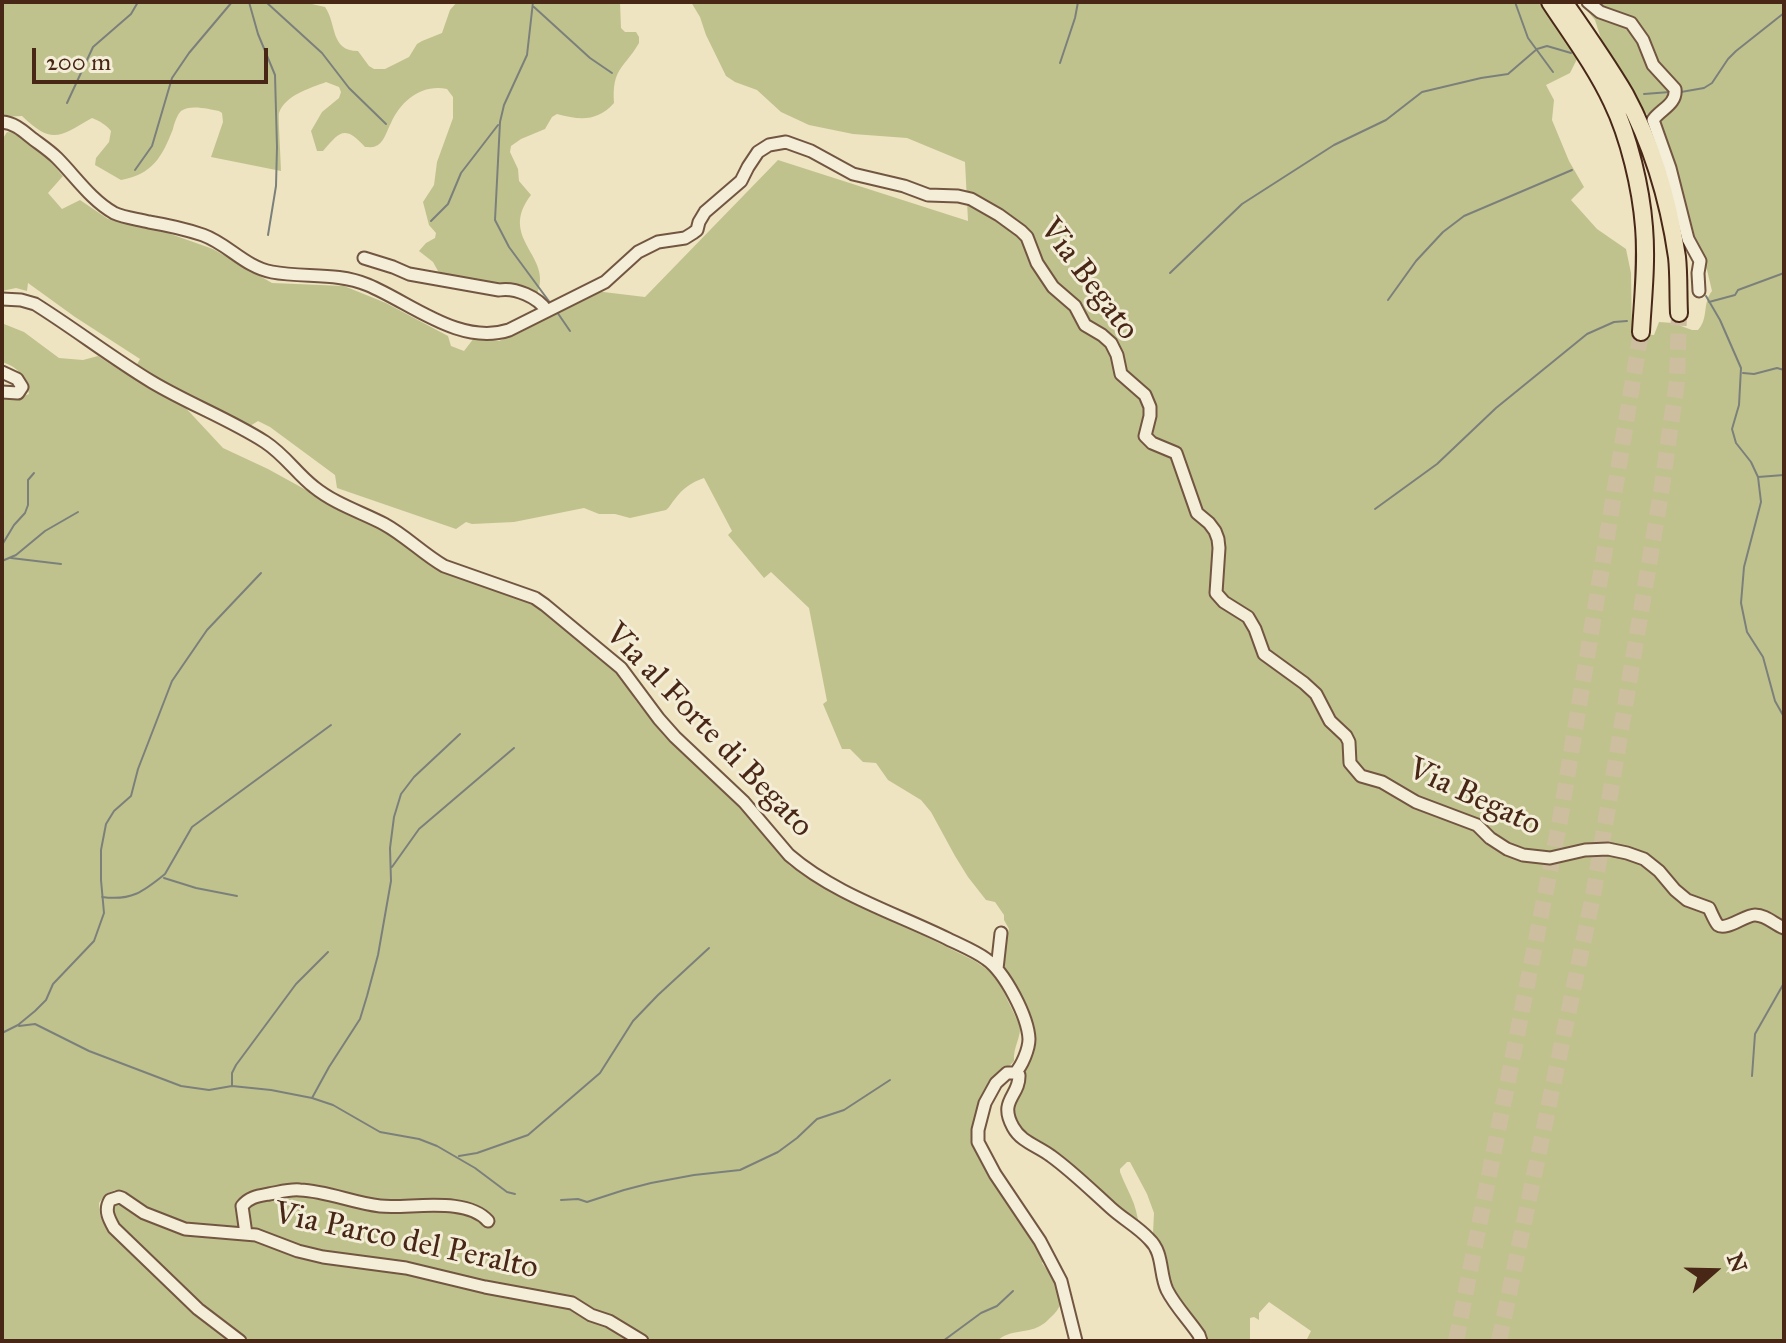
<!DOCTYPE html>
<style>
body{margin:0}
#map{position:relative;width:1786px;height:1343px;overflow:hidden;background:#eee4c2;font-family:"IM FELL Great Primer",serif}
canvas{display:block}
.frame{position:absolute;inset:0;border:4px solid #482717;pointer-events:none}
.north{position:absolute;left:1674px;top:1231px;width:80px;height:80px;-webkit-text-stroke:6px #f4edd7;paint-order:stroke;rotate:70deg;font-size:22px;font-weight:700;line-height:32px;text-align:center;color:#482717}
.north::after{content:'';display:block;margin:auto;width:28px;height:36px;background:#482717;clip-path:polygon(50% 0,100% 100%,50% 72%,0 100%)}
.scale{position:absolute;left:32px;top:48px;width:236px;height:36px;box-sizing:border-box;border:4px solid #482717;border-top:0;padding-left:10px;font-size:24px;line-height:28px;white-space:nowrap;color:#482717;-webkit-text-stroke:6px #f4edd7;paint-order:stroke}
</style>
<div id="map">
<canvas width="1786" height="1343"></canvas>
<div class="frame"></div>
<div class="north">N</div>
<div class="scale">200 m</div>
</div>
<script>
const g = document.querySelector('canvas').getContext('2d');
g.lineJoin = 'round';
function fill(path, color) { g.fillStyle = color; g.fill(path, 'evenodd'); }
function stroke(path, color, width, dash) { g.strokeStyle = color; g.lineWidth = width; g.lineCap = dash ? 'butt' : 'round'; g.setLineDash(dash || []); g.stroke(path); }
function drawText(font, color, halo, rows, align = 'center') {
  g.font = font + ' "IM FELL Great Primer",serif'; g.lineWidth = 6; g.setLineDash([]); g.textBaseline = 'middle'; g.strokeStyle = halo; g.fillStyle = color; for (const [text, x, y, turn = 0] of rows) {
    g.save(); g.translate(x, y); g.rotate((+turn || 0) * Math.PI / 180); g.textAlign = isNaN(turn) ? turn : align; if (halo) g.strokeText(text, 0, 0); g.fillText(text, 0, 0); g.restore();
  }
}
fill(new Path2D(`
 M2,2h301l22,5c12,17 5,44 33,44l11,15 5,3h11l24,-12 8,-13 5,-3 20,-8 8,-23 7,-8h163l1,26 4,4h11l3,5v6c-16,27 -27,25 -25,60 -17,19 -34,17 -57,11l-5,3 -7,12 -24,10 -10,7 -1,6 8,17 1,12 12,14c-34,44 23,61 6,99l-94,-20 -5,-3 -5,-9 -14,-11 7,-8 9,-5 1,-5 -7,-8 -6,-23 11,-17 3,-23 16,-44v-21l-6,-8c-26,-5 -46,12 -56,34 -4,7 -6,17 -13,22 -5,3 -7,2 -13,2 -20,-22 -25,-16 -42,4h-6l-6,-20 11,-19 17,-14 2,-6 -2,-5 -13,-5c-15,6 -41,13 -47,31 -1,4 2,49 2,58l-70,-14 12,-35 -1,-9 -3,-2c-10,-2 -29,-7 -38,0 -4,4 -7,13 -8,18 -11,28 -20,45 -52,51l-26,-15 1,-7 13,-16 2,-11c-5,-6 -11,-10 -19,-13 -32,18 -39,28 -70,-2l-20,1z
 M691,2h847l30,40 9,17 -7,14 -24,12 8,15 -2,20 17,41 15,26 -13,13 26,29 29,20 5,24 1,60 22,2 5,-13 14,1 19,7h6c11,-12 4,-27 14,-39l-5,-21 -19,-51 -9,-40 -20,-56 -23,-17 -35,-67 -6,-19 -15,-18h204v1339h-478l5,-10 -42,-29 -10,11v7l-5,-3 -4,1v23h-45l-34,-49 -6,-28 -12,-31 1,-20 -7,-19 -17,-32h-3l-7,7v3c4,11 10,21 14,32 3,9 4,17 7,27l-117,-100 -8,-2 -5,-16 12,-39 11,-21 1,-8 -3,-11c-8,-18 -31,-58 -32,-76 0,-10 5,-21 9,-29l-5,-9v-5l-9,-13 -9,-2 -18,-23 -13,-21 -24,-44 -10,-12 -33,-20 -12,-17 -13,-1 -13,-13h-8l-19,-45 4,-3 -18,-93 -38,-36 -7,6 -36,-43 4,-4 -28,-53c-12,4 -22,11 -29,21 -3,3 -5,8 -9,11l-36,8 -15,-4h-16l-15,-6 -70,14 -42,2 -6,-2 -10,7 -119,-41 -2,-13 -65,-48 -12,-6 -8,5 -115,-58 5,-9 -65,-42 -47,-34 -1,8 -11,-3 -14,3v-151l5,-8c23,1 42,28 56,44l-15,17 14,16 18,-9 28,19 40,7 65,23 59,34 72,3 42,17 62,33 3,10 13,5 10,-13 25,3 22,-9 74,-41 50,6 133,-137 190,61 -3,-59 -58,-24 -54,-4 -44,-9 -28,-13 -24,-22 -22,-8 -9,-6 -20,-41 -6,-18z
 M4,324l20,8 35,26 24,2 15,-4 23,15 61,33 41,44 45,21 69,38 44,20 31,19 117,54 89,73 18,28 28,35 71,65 55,65 76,41 109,54 21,15 24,50c1,12 -7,21 -6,35l-26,29 -10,16 -5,33 73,119 -4,5c14,20 32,34 8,55 -3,3 -6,6 -10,8 -14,8 -30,3 -43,15h-747l-50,-36 -77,-74 -9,-16v-9l12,-9 -11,-7 -9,4 -7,9 1,12 7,14 34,34 89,78h-228v-942l11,1 16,-6c-3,-16 -10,-27 -27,-32v-34z`), '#c0c28e');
stroke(new Path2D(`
 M249,2l9,32 17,41 2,72 -1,39 -8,49
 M266,2l56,51 27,35 37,36
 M533,2l-6,53 -23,50 -4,17 -5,98 14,27 42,57
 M1515,2l13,36 25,34
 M534,7l56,51 22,15
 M1060,63l15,-45 3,-16
 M1681,92l23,-4 8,-5 16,-24 8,-8 48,-38
 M1644,94l26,-2
 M67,103l26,-56 38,-33 7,-12
 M135,170l17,-24 20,-68 17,-25 43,-51
 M431,221l17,-17 13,-31 37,-48
 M1170,273l72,-69 92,-59 52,-25 36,-28 59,-14 27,-4 29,-25 10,-3 24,7
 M1706,296l14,24 21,48 -2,37 -7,24 4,14 15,19 7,15 3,25 -17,65 -3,36 6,29 16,25 12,44 9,16
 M1388,300l28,-39 27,-29 21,-16 108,-46
 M1709,302l26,-7 3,-5 46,-17
 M557,312l13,19
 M1743,373l11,1 23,-6 7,2
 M1758,477l26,-2
 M1375,509l62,-45 59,-56 91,-74 27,-12 13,-1
 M2,545l12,-20 11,-12 3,-8v-25l6,-7
 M11,558l50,6
 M2,561l14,-6 29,-24 33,-19
 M392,867l27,-38 95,-81
 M164,878l32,10 41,8
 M102,897c29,4 41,-5 63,-23l27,-47 139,-102
 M19,1026l16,-2 54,27 92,35 28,4 23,-4 39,4 41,8 21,7 47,27 39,7 18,7 38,22 32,24 8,2
 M2,1033l16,-8 17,-14 11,-11 7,-16 41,-43 10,-28 -3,-33v-30l5,-26 8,-13 17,-15 7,-27 34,-88 35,-51 54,-57
 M1752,1076l3,-42 29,-51
 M232,1085v-12l4,-8 60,-81 32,-32
 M312,1098l17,-31 31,-48 7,-23 11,-41 13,-74 -1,-33 4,-31 7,-23 13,-17 46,-43
 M459,1156l18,-3 51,-18 72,-62 33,-52 25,-26 51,-47
 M561,1200l17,-1 9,3 37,-12 27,-7 43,-8 46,-5 38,-18 19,-14 20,-19 27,-9 46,-30
 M943,1341l38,-28 16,-7 16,-15`), '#7c807b', 2);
stroke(new Path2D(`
 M1456,1341l104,-521 81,-488
 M1499,1341l94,-445 68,-403 16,-111 2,-69`), '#cdbea0', 16, [16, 8]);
const minor = new Path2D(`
 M1588,2l12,10 31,11 12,17 10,25 22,24c2,15 -14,20 -22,31l17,48 18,71 12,22 -2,12 1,18
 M2,122c13,1 21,9 31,17 8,6 17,12 24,19 18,18 34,42 57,55 11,5 24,6 35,9 18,3 36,7 54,13 25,9 42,32 69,37 32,6 65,0 96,13 43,18 92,61 141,45l96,-48 33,-30 20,-10 27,-4 8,-5 4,-3 2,-8 6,-10 36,-31 7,-14 10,-15 11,-7 17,-3 25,9 42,23 51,12 24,9 30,1 13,3 28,16 22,16 6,6 10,26 16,24 22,19 10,19 17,10 9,8 6,12 4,19 24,21 5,12v9l-5,20 7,7 24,10 21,60 12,10 6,8 3,8 1,9 -3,45 8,9 24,15 7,12 9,25 40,29 12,11 14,27 16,15 3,6 1,21 11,13 21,6 34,20 61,23 13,13 17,11 16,6 27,3 35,-8 23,-1 19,4 17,6 15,12 16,19 12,10 22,8c2,4 6,14 9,17 8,6 27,-10 37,-10 11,0 19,9 29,13
 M364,258l29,9 16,7 90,16c16,-3 39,7 48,21
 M2,299l19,1 14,4c40,25 77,54 117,78 37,22 77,37 113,60 20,13 32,32 49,45 21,17 47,25 70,37 22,12 39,30 60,42l91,32 10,7 76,63 38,51 16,18 69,65 45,53c45,39 106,58 159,84 12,6 27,12 38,20 19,13 42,58 43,80 0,10 -7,27 -14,34
 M2,372l15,7 5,8 -4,6 -16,-1
 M997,969l4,-36
 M1015,1073l4,2c1,21 -21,25 -6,52 8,15 25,19 38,29 22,16 40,34 60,52 12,11 27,19 38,31 15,14 10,34 18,51 8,16 22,30 32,45l2,6
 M1015,1073h-8l-11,10 -11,20 -7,27v12l17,32 45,67 21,40 15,60
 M246,1234l-4,-28c7,-9 16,-10 27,-12 11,-2 21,-5 31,-4 27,1 53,13 80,16 30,3 86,-10 108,15
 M240,1341l-42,-32 -84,-81c-5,-9 -10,-18 -4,-28l9,-3 3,1 22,15 41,16 71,6 42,16 25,6 83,11 79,19 87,16 19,12 18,6 33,20`);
const highway = new Path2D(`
 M1550,2c21,32 45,64 62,100 17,35 29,86 32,125 3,35 -1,70 -3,105
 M1564,2c21,30 42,60 61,92 27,50 44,108 52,163 2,18 1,37 2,56`);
stroke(minor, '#725642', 15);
stroke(highway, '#482717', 20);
stroke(minor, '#f4edd7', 11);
stroke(highway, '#eee4c2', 16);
drawText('32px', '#482717', '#f4edd7', [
 ["Via Begato",1088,280,53],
 ["Via al Forte di Begato",708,731,46],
 ["Via Begato",1474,798,25],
 ["Via Parco del Peralto",406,1242,12]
]);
</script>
